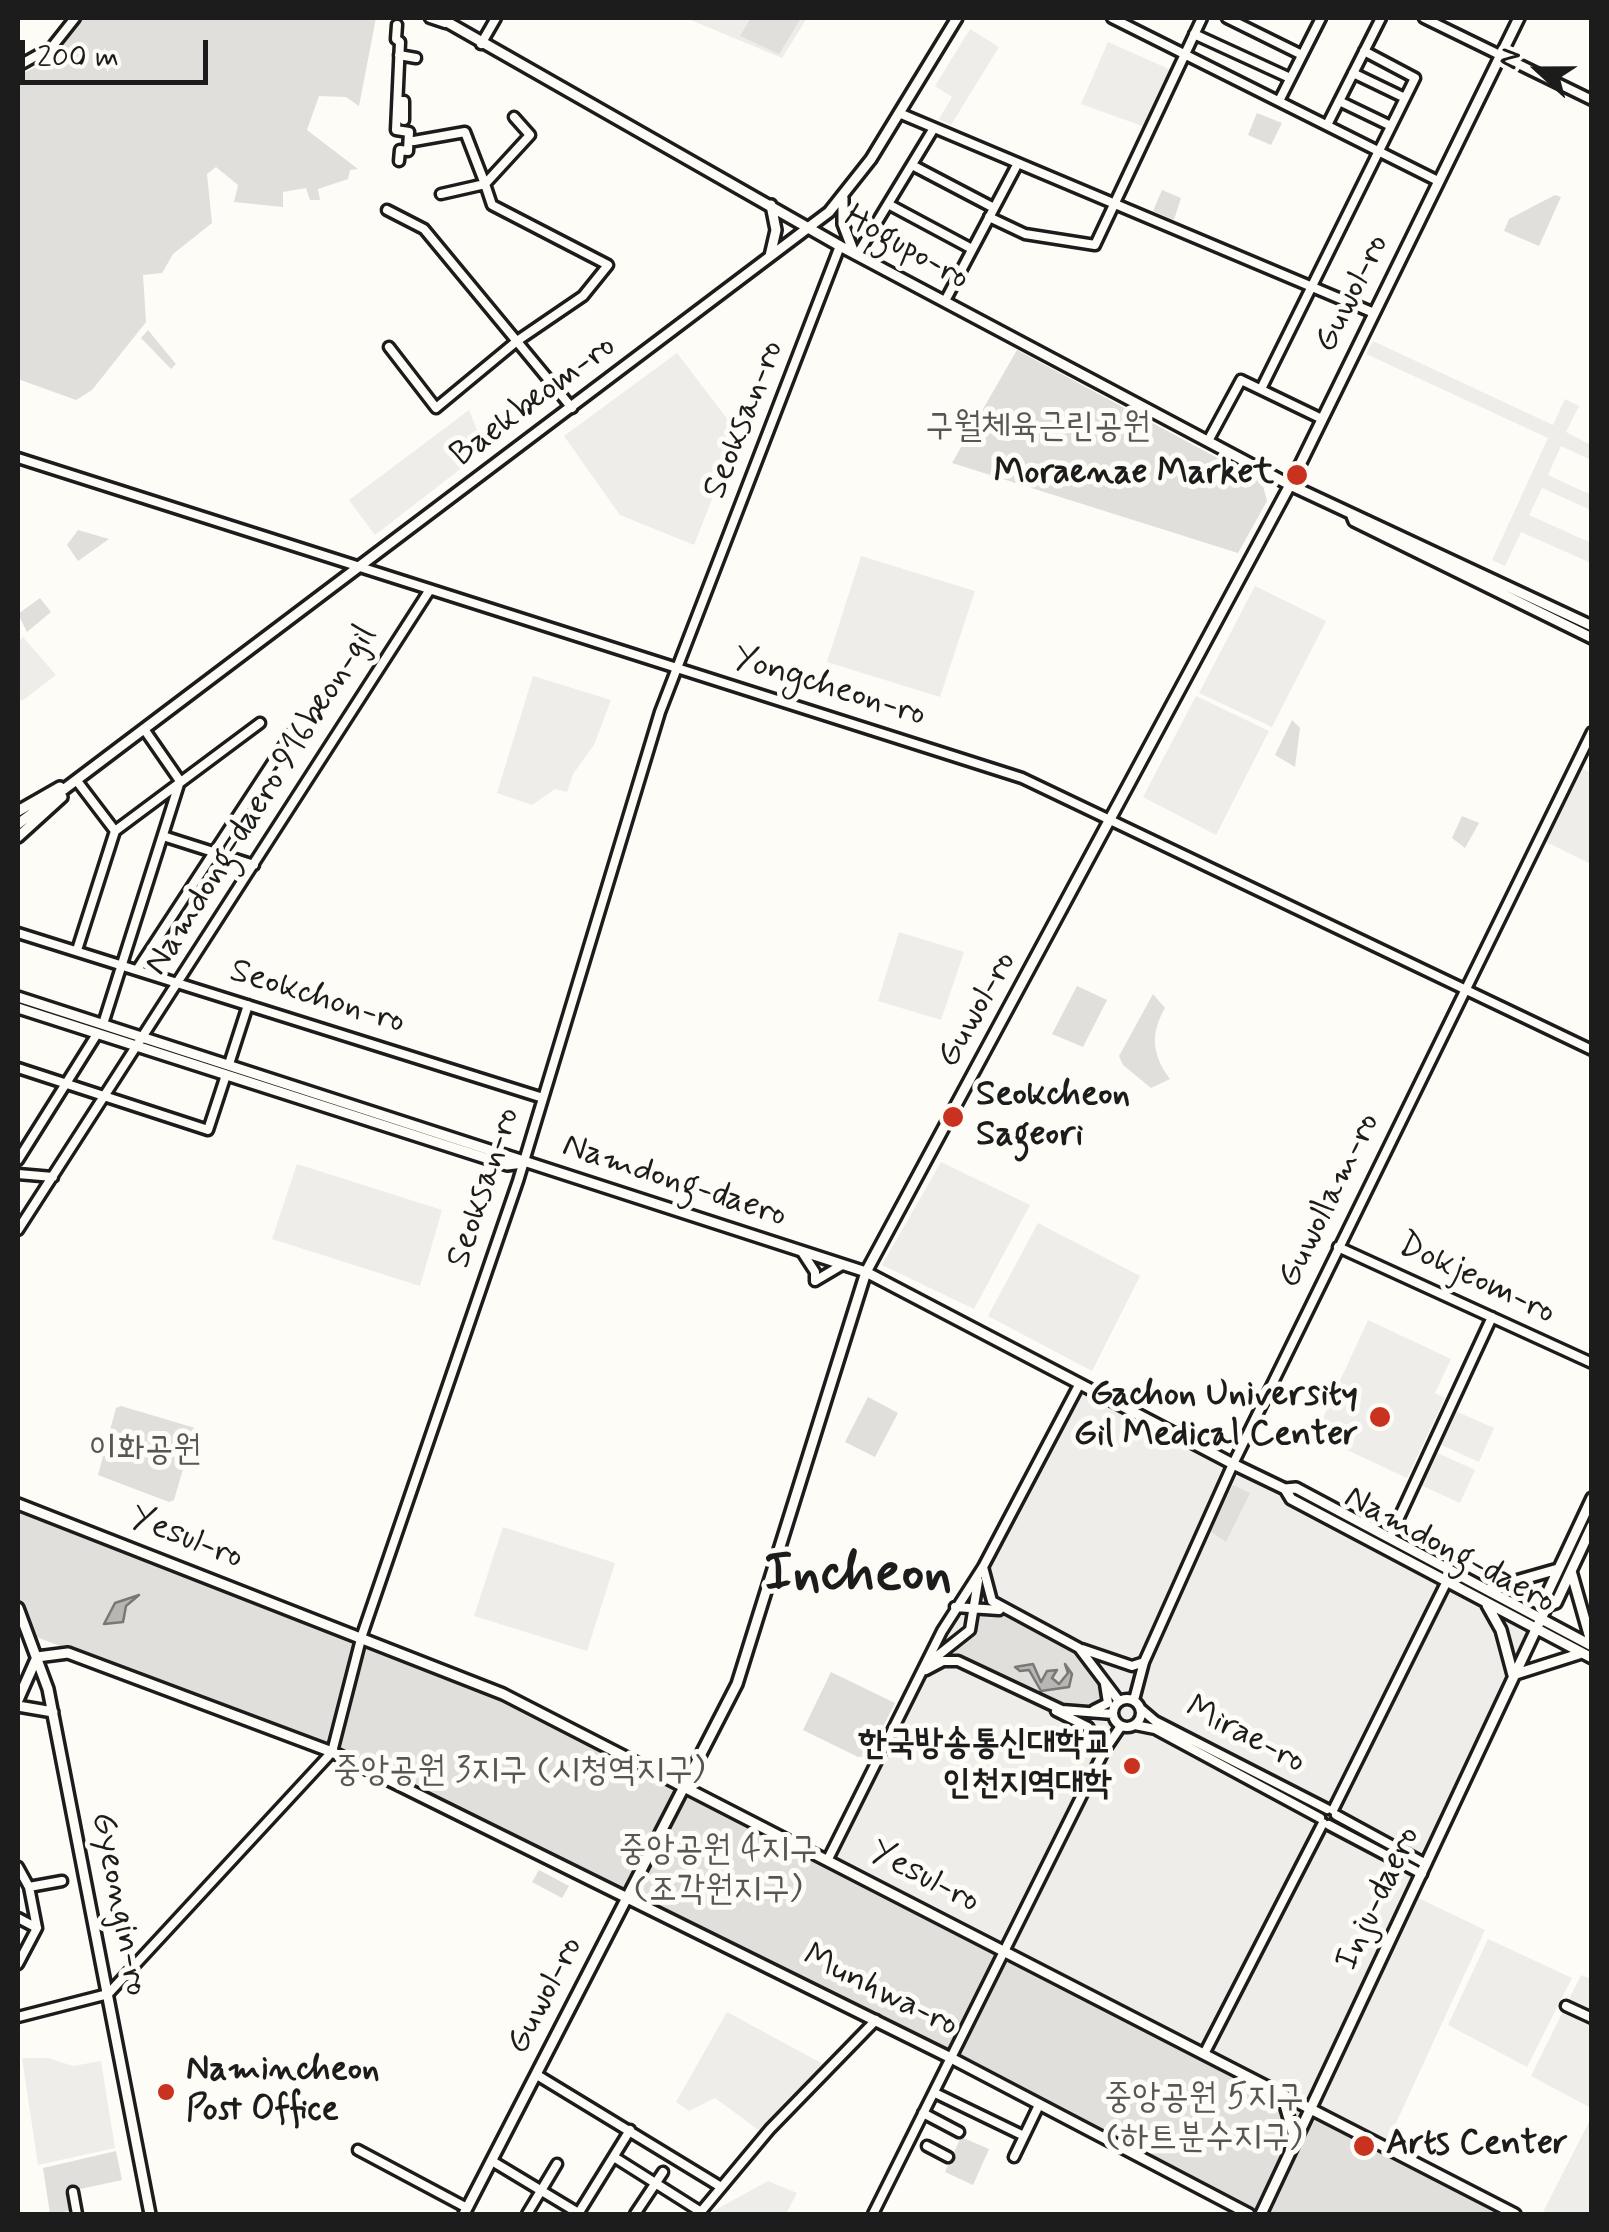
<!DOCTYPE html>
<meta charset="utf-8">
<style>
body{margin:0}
#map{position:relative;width:1609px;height:2232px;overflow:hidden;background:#fdfcf7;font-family:Mynerve,sans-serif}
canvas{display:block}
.frame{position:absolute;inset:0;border:20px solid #1c1c1c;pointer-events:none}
.north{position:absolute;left:1489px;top:20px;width:100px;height:100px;-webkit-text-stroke:8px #fdfcf7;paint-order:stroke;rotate:291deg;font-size:28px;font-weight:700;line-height:40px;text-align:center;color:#1c1c1c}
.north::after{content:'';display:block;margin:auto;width:35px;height:45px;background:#1c1c1c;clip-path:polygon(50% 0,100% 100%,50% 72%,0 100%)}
.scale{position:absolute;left:20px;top:40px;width:188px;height:45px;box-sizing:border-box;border:5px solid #1c1c1c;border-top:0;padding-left:12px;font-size:30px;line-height:35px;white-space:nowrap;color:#1c1c1c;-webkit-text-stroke:8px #fdfcf7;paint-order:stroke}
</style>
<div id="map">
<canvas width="1609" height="2232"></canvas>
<div class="frame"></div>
<div class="north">N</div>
<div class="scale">200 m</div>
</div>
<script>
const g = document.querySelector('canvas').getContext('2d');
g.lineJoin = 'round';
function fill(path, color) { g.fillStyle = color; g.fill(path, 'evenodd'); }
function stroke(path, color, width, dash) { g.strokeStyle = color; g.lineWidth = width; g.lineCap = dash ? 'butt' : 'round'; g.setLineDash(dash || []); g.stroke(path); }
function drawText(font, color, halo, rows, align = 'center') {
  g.font = font + ' Mynerve,"Poor Story",sans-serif'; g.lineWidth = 10; g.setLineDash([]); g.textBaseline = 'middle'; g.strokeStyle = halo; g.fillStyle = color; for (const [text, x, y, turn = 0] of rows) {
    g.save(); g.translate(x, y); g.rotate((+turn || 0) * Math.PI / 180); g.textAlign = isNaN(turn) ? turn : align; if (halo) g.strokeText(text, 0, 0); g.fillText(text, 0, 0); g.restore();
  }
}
fill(new Path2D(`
 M686,18h121l-25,40z
 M970,29l29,18 -48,78 -12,-6 13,-22 -17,-11z
 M1108,42l63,28 -26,57 -64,-23z
 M1373,341l180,84 12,-26 14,7 -13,26 25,13v15l-30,-14 -13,29 43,20v15l-49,-22 -13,27 62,28v20l-70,-31 -16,34 -13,-6 56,-122 -182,-84z
 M677,353l61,80 -44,112 -74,-30 -56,-79z
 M469,410l16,40 -110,85 -26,-35z
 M861,556l114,35 -35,106 -113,-35z
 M1255,586l71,35 -54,106 -73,-34z
 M23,637l33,38 -34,26 -4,-5v-54z
 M533,676l78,24 -17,45 -21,29 -6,18 -12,-3 -23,16 -35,-12z
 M1196,696l73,35 -53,104 -73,-38z
 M1579,767l12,6v91l-47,-23z
 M899,932l65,20 -23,68 -63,-19z
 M941,1162l89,43 -56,104 -92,-44z
 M297,1164l145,46 -22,76 -148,-47z
 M1038,1223l102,53 -48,95 -104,-55z
 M1368,1320l83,39 -16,34 10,5 -38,80 -92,-43z
 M1079,1385l458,244 -125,266 73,35 -100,217 -557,-288 114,-228 41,-64z
 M1453,1410l41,18 -15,34 -42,-19z
 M1433,1451l42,19 -15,33 -42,-19z
 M503,1527l112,36 -28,88 -113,-35z
 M1488,1939l84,39 -45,89 -79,-42z
 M1581,1975l10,4v129l-60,-32z
 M727,2012l96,52 -63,67 -45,-33 -26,13 -13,-9z
 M22,2058h26l25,8 28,-5 14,87 -77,17z
 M1591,2118v96h-49z
 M768,2181l29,12 -11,21h-78z`), '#eeede9');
fill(new Path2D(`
 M83,18h293l-17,88 -13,-9 -27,-1 -12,34 51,39 -8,1 -2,9 -30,10 2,11h-10l-4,-12 -23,4v15l-49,-5 4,-17 -22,-18 -9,7 5,49 -39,31 -11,19 -19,2 3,47 -54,68 -16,10 -58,-21v-304l33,-14z
 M751,18h50l-22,36 -39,-18z
 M1257,113l25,10 -11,22 -23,-10z
 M1162,190l19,8 -7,22 -21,-9z
 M1555,195l6,2 -22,49 -35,-15 5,-12z
 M148,330l28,34 -5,5 -30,-31z
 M1017,350l245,132 5,19 -29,52 -286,-90z
 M78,530l31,9 -31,22 -11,-16z
 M40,598l11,14 -24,20 -9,-18z
 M1292,720l8,8 -5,39 -20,-12z
 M1462,816l17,7 -14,25 -13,-10z
 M1077,986l30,14 -24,47 -31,-13z
 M1153,994l12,14c-15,26 -13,47 5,71l-19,9 -28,-23 -4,-9z
 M868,1397l30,16 -23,44 -30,-15z
 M121,1406l74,22 -21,72 -5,2 -71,-27 18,-67z
 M1233,1485l17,8 -24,49 -16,-11z
 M18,1504l334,128 6,19 23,-8 110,46 184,91 4,17 6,-12 830,429h-259l-299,-157 9,-22 -9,16 -14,3 -301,-149 -6,-22 -23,7 -268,-132 -10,-17 -11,8 -295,-115 -11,-25z
 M973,1606l30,4 76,38 26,47 -5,11c-53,3 -117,-20 -151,-61l21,-15z
 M831,1672l64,31 -27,53 -10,1 -55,-27z
 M539,1870l30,16 -7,12 -30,-16z
 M961,2137l28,12 -16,36 -28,-13z
 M116,2151l6,29 -51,11 3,19 -24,4 -7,-46z`), '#e0dfdb');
const water = new Path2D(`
 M139,1595l-13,11 -3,16 -19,2 11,-21z
 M1033,1664l8,18 6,-11 10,-1 -5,8 7,6 9,-11 -3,-9 7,10 -3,13 -28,4 -12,-21 -9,1 -5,-4z`);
fill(water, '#b7b6b2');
stroke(water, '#797876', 2.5);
const minor = new Path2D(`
 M430,18l15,5
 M1112,18l326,163
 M1227,18l75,37
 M1424,18l168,82
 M397,25l-1,14 4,3 -4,88 13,2 -1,19 -8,-1 -1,11
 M1194,34l96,44
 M481,44l15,-26
 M399,55l17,3
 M18,66l34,-19 23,-29
 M1353,73l52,25
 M398,101h6v19
 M1279,101l42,-83
 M1339,101l52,25
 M899,113l475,200
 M1327,125l54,-107
 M414,141l51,-9 20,52 45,-49 -16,-18
 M912,165l82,43
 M888,204l84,45
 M387,210l37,19 148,179
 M989,217l36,17 70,11 107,-227
 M857,255l77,-127
 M945,301l73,-138
 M389,347l47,61 81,-67 66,-45 25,-31 -116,-60 -7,-21 -44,10
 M1261,389l154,-311 -51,-27
 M1208,441l33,-61 81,39
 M18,458l1004,320 570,272
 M77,781l38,50
 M115,831l145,-108
 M163,836l91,29
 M18,933l525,165
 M77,950l38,-119
 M137,970l155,-237
 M103,1024l77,-243 -36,-52
 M229,1064l19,-59
 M18,1068l190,62 18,-55
 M18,1160l79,-126
 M18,1174l35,3
 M18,1230l411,-639
 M1338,1247l254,116
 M802,1252l13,20v9l27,-16
 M1390,1537l102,-220
 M983,1567l9,34 87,47 40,53
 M955,1607l44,3
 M1082,1649l50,17 12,-4
 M931,1661l39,-31 8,-49
 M926,1670l17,-9h15l104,49 51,4
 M1113 1713a14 14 0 1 1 28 0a14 14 0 1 1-28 0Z
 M1134,1700l10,-38 89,-198 359,-732
 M1141,1709l14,12 172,88
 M1094,1710l14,-7 -3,-19
 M1056,1711l32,16 16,24
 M1135,1725l20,4 165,89
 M1333,1810l116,-233
 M1336,1815l90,49
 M1329,1825l93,49
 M828,1859l114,-228 41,-64 96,-182
 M18,1867l11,20 33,-6
 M18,1918l19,10 -8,-41
 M18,1964l19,-36
 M1566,2006l26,12
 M18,2017l90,-23 224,-242 30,-117 156,-454 142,-469 180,-466
 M1204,2054l119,-231
 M537,2075l184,112
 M935,2093l89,43
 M923,2113l36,19
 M927,2146l21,11
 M358,2150l109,58
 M614,2157l87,55
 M1014,2157l25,-52
 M492,2161l88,53
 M73,2192l4,22
 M527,2214l30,-50
 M578,2214l52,-84
 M635,2214l28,-42
 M699,2214l71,-85 106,-109
 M873,2214l231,-463 17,-25`);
const major = new Path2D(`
 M440,18l400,228 450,239 302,141
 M843,198v26l11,29
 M770,256l6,-26 -5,-25
 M1352,516l2,5 238,117
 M18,811l42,-24
 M18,824l811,-612 42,-53 86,-141
 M18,837l44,-40
 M18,997l848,275 367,192 52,25 11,-1 296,158
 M18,1008l489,157 16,-2
 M1285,1489l6,10 301,159
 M18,1504l485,190 1012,520
 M1571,1571l21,74
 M1488,1589l70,-20
 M1487,1605l14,25 12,45 69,-22
 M1547,1606l9,-3 36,-77
 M18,1608l30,81 102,525
 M37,1657l31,-4 264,99 621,307 296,155
 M18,1700l19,-43
 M18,1706l35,6
 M1282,2094l13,46
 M464,2214l273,-530 129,-412 424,-787 229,-467
 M1261,2214l286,-608 -2,-8 47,-100`);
stroke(minor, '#1c1c1c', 15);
stroke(major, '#1c1c1c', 16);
stroke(minor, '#fdfcf7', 8);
stroke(major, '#fdfcf7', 9);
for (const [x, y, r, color] of [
 [1297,475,12,"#c8321e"],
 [953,1117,12,"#c8321e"],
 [1380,1417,12,"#c8321e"],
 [1132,1766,10,"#c8321e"],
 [166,2092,10,"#c8321e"],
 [1364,2146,12,"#c8321e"]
]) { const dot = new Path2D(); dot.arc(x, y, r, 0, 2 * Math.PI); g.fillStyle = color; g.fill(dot); stroke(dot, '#fdfcf7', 4); }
drawText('35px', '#1c1c1c', '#fdfcf7', [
 ["Hogupo-ro",906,249,29],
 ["Guwol-ro",1353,294,-64],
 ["Baekbeom-ro",534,402,-37],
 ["Seoksan-ro",745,420,-69],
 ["Yongcheon-ro",829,688,17],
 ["Namdong-daero 916beon-gil",262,801,-58],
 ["Seokchon-ro",317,998,17],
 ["Guwol-ro",978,1010,-61],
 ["Namdong-daero",674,1182,18],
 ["Seoksan-ro",485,1188,-72],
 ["Guwollam-ro",1330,1201,-64],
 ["Dokjeom-ro",1476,1280,25],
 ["Yesul-ro",186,1539,21],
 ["Namdong-daero",1449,1551,28],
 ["Mirae-ro",1245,1736,27],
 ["Yesul-ro",924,1878,27],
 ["Inju-daero",1379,1899,-65],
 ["Gyeongin-ro",118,1904,79],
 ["Munhwa-ro",880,1992,26],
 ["Guwol-ro",546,1996,-63]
]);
drawText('35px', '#575655', '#fdfcf7', [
 ["구월체육근린공원",1038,429],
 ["이화공원",145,1452],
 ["중앙공원 3지구 (시청역지구)",519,1773],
 ["중앙공원 4지구",718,1852],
 ["(조각원지구)",718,1892],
 ["중앙공원 5지구",1204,2100],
 ["(하트분수지구)",1204,2140]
]);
drawText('bold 35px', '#1c1c1c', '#fdfcf7', [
 ["Moraenae Market",1274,475],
 ["Seokcheon",976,1097,"left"],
 ["Sageori",976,1137,"left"],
 ["Gachon University",1358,1397],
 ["Gil Medical Center",1358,1437],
 ["한국방송통신대학교",1112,1746],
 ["인천지역대학",1112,1786],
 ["Namincheon",186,2072,"left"],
 ["Post Office",186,2112,"left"],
 ["Arts Center",1386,2146,"left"]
], 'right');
drawText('bold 55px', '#1c1c1c', '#fdfcf7', [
 ["Incheon",858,1577]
]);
</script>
